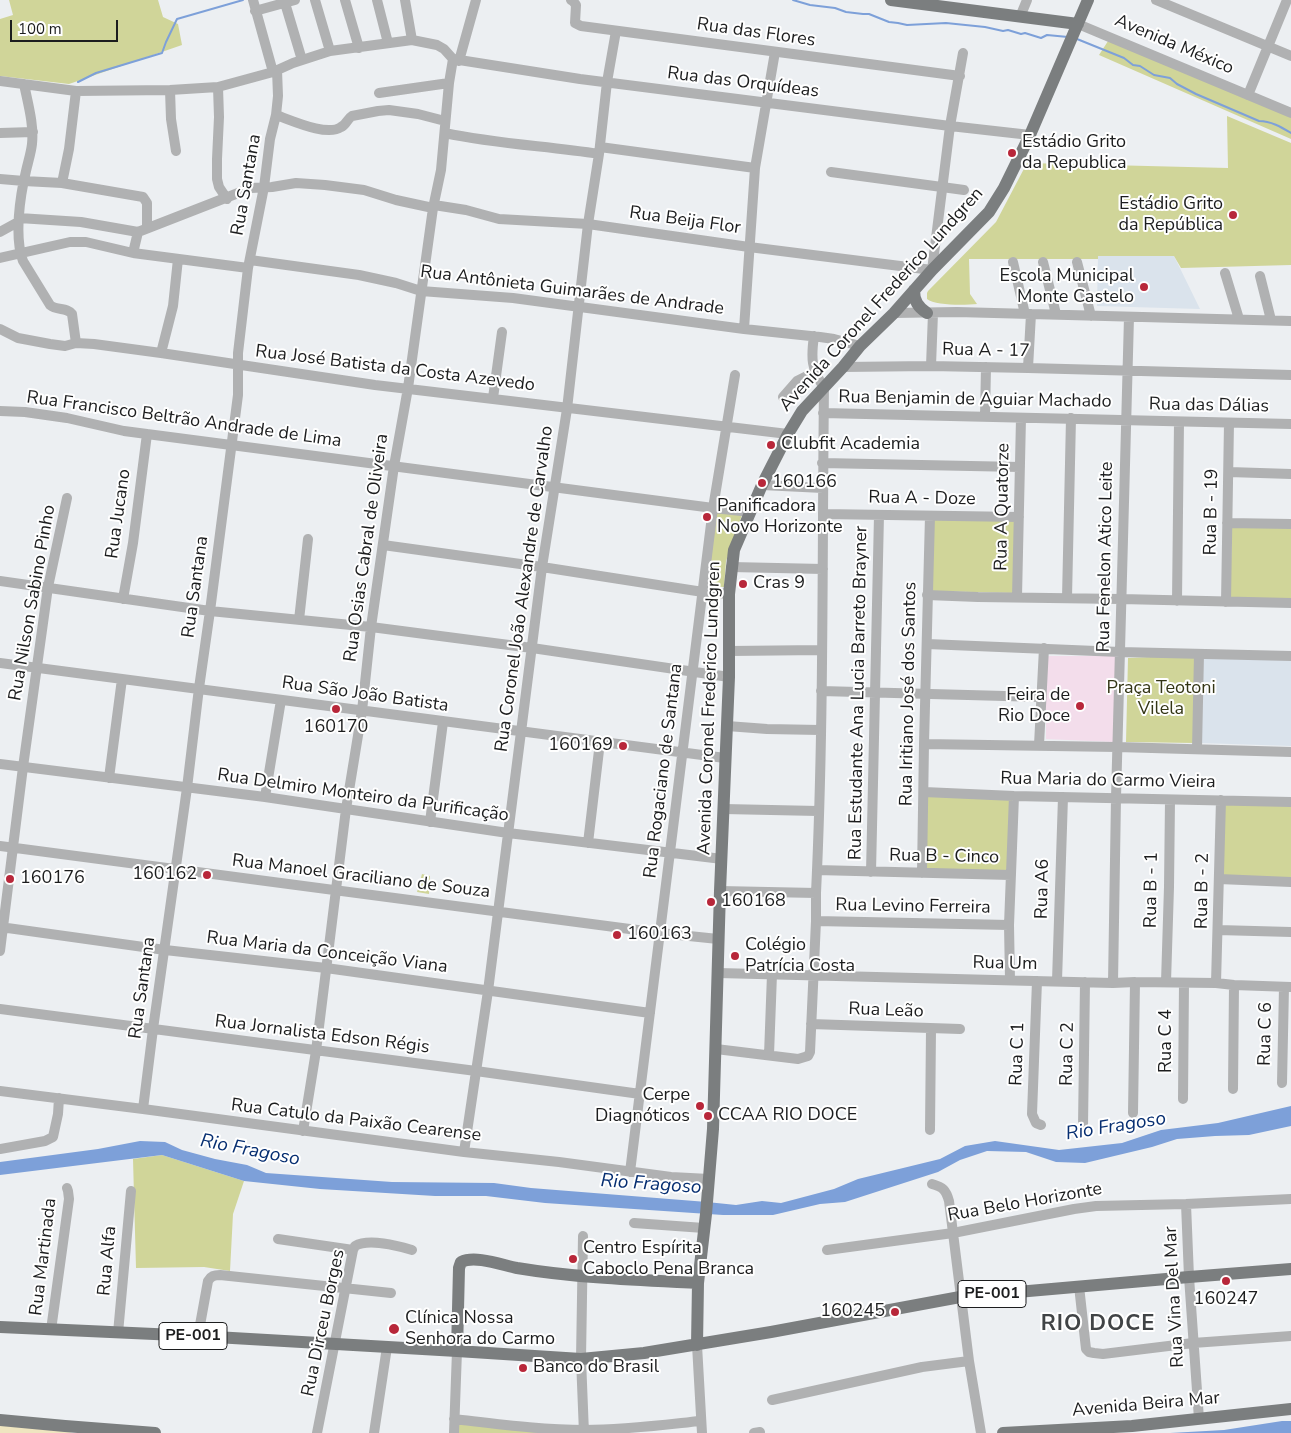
<!DOCTYPE html>
<meta charset="utf-8">
<style>
body{margin:0}
#map{position:relative;width:1291px;height:1433px;overflow:hidden;background:#eceff2;font-family:"Nunito Sans",sans-serif}
canvas{display:block}
.scale{position:absolute;left:10px;top:20px;width:108px;height:22px;box-sizing:border-box;border:2px solid #1c1d1e;border-top:0;padding-left:6px;font-size:15px;line-height:18px;white-space:nowrap;color:#1c1d1e;-webkit-text-stroke:4px #fff;paint-order:stroke}
</style>
<div id="map">
<canvas width="1291" height="1433"></canvas>
<div class="scale">100 m</div>
</div>
<script>
const g = document.querySelector('canvas').getContext('2d');
g.lineJoin = 'round';
function fill(path, color) { g.fillStyle = color; g.fill(path, 'evenodd'); }
function stroke(path, color, width, dash) { g.strokeStyle = color; g.lineWidth = width; g.lineCap = dash ? 'butt' : 'round'; g.setLineDash(dash || []); g.stroke(path); }
function drawText(font, color, halo, rows, align = 'center') {
  g.font = font + ' "Nunito Sans",sans-serif'; g.lineWidth = 4; g.setLineDash([]); g.textBaseline = 'middle'; g.strokeStyle = halo; g.fillStyle = color; for (const [text, x, y, turn = 0] of rows) {
    g.save(); g.translate(x, y); g.rotate((+turn || 0) * Math.PI / 180); g.textAlign = isNaN(turn) ? turn : align; if (halo) g.strokeText(text, 0, 0); g.fillText(text, 0, 0); g.restore();
  }
}
fill(new Path2D(`
 M1046,656h70l-3,86 -67,-3z`), '#f3ddeb');
fill(new Path2D(`
 M1098,256h76l26,53 -103,-3z
 M1203,658l88,2v86l-90,-3z`), '#dae3ec');
fill(new Path2D(`
 M9,0h149l5,17 15,7 4,21 -113,39 -69,-8v-57l13,-4z
 M1110,38l181,76v25l-192,-84z
 M1227,116l64,27v122l-110,3 -7,-12h-76v3h-129l1,35 7,10c-11,1 -42,2 -50,-5v-6l1,-2 68,-69 31,-59 201,5z
 M710,510l32,5 -16,46 -2,26 -24,-1z
 M933,518l85,1 -3,74 -84,-2z
 M1232,525l59,2v73l-61,-1z
 M1196,655l-2,88 -68,-1 2,-84z
 M927,795l85,2 -1,75 -85,-2z
 M1224,804h67v74l-68,-1z
 M422,874l8,2 -1,18 -12,-2z
 M162,1155l82,26 -11,33 -3,57 -26,-4 -68,1 -3,-109z
 M458,1423l121,10h-121z`), '#d0d599');
fill(new Path2D(`
 M0,1420l53,6 19,7h-72z`), '#efe5c0');
fill(new Path2D(`
 M1291,1106v20l-42,9 -34,1 -38,3 -25,8 -67,16 -29,-1 -30,-10 -39,-1 -27,9 -22,12 -93,30 -25,2 -47,11h-50l-178,-12 -59,-7h-51l-115,-7 -76,-8 -82,-26 -162,20v-13l98,-13 42,-8 25,1 17,8 33,9 32,6 19,8 126,9 102,1 37,5 176,14 29,3 26,-4 19,2 53,-14 24,-10 82,-20 25,-13 30,-5 64,9 63,-7 39,-13 57,-7z
 M1282,1421h9v12h-121l54,-3z`), '#7da0d9');
stroke(new Path2D(`
 M793,0l17,5 25,3 11,4 17,2h6l20,8 9,1 9,2 39,-2 39,4 18,4 5,-1 13,4 4,-1 16,5 6,-3 21,2
 M1077,39l47,19 9,7 7,1 14,9 16,3 7,6 19,10 63,27c12,0 22,6 32,12
 M78,82l18,-9 66,-20 4,-11 11,-23 66,-19`), '#7da0d9', 2);
stroke(new Path2D(`
 M253,0l20,72
 M315,0l15,51
 M345,0l14,48
 M377,0l11,43
 M405,0l7,40
 M571,0l2,1 3,4 -1,18 6,3 379,50
 M1156,0l135,56
 M285,3l17,57
 M255,11l40,-11
 M1020,17l7,-17
 M1078,24l213,89
 M453,59l127,20 370,47 80,9
 M459,61l17,-61
 M0,81l76,10 94,-1 48,-3 55,-15 20,-9 37,-12 82,-11 25,5 7,4 9,10
 M24,84c4,20 10,40 8,60 -1,9 -4,18 -6,27 -6,25 -12,66 -3,90l27,44c7,6 17,2 22,9l4,29
 M218,87l1,30 -2,42v20l2,8 8,12
 M170,90l1,29 5,32
 M379,93l70,-10
 M1248,95l39,-95
 M276,115c15,5 51,22 65,12 5,-2 6,-8 11,-11l26,-5 11,-1 29,4 27,7
 M0,133l33,-1
 M445,133c51,11 103,13 154,21
 M600,147l155,21
 M831,172l133,18
 M0,179l24,2 38,2 81,14 4,6v25
 M62,183l7,-34 7,-58
 M434,205l32,5 33,9 89,5 161,23 183,23 18,-144 13,-73
 M19,218l62,4 57,10 113,-44 21,-1 24,-4 29,2 39,5 32,10 37,8
 M0,232l18,-10
 M133,253l5,-21
 M0,258l70,-16h16l47,11 115,15
 M250,260l109,15 37,8 25,8 92,7 231,31 76,8 14,2 26,7
 M1013,262l12,52
 M1043,262l13,52
 M1077,262l14,54
 M1225,273l14,46
 M1260,276l11,44
 M894,313l63,-1 74,2 260,7
 M0,329l18,9 32,6 15,2 11,-3 18,1 67,9 214,32 413,49
 M744,329l11,-161 20,-116
 M161,353l12,-47 5,-47
 M931,366l2,-53
 M843,367l88,-1 97,2 263,7
 M1028,368l3,-54
 M783,397l14,-16 18,-9
 M493,398l9,-66
 M0,411l25,1 42,6 57,13 589,77 38,4
 M823,413l468,11
 M985,416l1,-49
 M822,463l198,4
 M1229,472l62,2
 M762,485l61,3
 M823,514l196,3
 M1227,523l64,1
 M383,545l159,22 161,25 26,2
 M731,567l92,2
 M0,581l210,30 161,16 161,21 197,29
 M927,595l51,2 143,2 170,4
 M1017,597l4,-179
 M1067,598l4,-180
 M123,599l10,-56 14,-109
 M1177,601l2,-179
 M1226,602l3,-179
 M299,620l9,-81
 M927,644l193,8 171,4
 M730,651l91,-1
 M0,663l725,95
 M821,691l220,6
 M727,726l40,3 53,1
 M924,744l193,3 174,5
 M1039,745l5,-97
 M1197,749l2,-95
 M0,764l265,33 243,36 214,26
 M109,778l13,-99
 M924,792l90,4 277,6
 M265,797l16,-97
 M724,809l94,2
 M430,822l13,-100
 M588,843l12,-101
 M0,846l660,87 58,6
 M817,870l194,5
 M871,872l8,-357
 M922,873l2,-129 6,-228
 M1219,879l72,3
 M720,891l96,2
 M816,921l193,4
 M0,927l165,23 161,18 324,45
 M1218,930l73,2
 M0,951l23,-184 25,-180 19,-89
 M718,973l395,10 22,-1 81,1 18,2 57,2
 M1010,980l-1,-55 5,-129
 M1037,981l-5,133 4,9 5,2
 M1057,981l6,-184
 M1166,982l3,-95 1,-87
 M1113,983l3,-185 13,-481
 M1216,983l5,-183
 M0,1009l476,62 164,23
 M811,1024l149,5
 M716,1049l82,10 10,-3 2,-4 6,-131v-28c8,-168 6,-337 8,-506 -13,-17 -13,-30 -10,-51
 M769,1055l3,-81
 M1282,1083l2,-96
 M1233,1089l1,-104
 M0,1091l143,18 321,43 95,10 112,15 38,2
 M1183,1099l1,-116
 M143,1109l10,-80 34,-241 12,-100 11,-77 28,-216v-42l10,-85 16,-81 6,-48 6,-24 2,-19 -1,-26
 M1133,1113l2,-131
 M1083,1126l2,-144
 M930,1130l1,-101
 M303,1131l13,-80 30,-242 16,-98 9,-84 23,-161 14,-78 25,-180 8,-38 8,-87 4,-24
 M0,1149l45,-8 8,-4 5,-23 1,-16
 M464,1152l24,-161 54,-424 25,-158 21,-185 11,-70 8,-72 9,-51
 M630,1172l83,-664 22,-133
 M932,1184c11,3 14,6 17,17l20,160 12,72
 M1186,1204l3,73 10,142
 M634,1223l70,5
 M583,1236l-2,123 3,74
 M278,1239l75,11
 M827,1250l126,-17 121,-24 22,-3 90,-2 105,-5
 M1079,1286l7,63 3,3 5,1 9,1 90,-11 98,-7
 M51,1330l18,-131 -1,-8 -1,-3
 M118,1333l13,-142
 M198,1336l10,-55c3,-5 6,-6 12,-6l171,18
 M697,1345l5,88
 M772,1400l150,-33 47,-6
 M454,1419c44,5 88,11 131,11 39,0 77,-5 115,-9
 M317,1433l36,-183 2,-4c14,-8 43,0 57,4
 M374,1433l13,-86
 M454,1433l3,-82
 M754,1433l6,-1`), '#b0b1b2', 10);
stroke(new Path2D(`
 M891,0l187,24
 M914,290c0,11 4,17 13,23
 M0,1327l198,9 259,15 124,8 63,-6 127,-21 189,-35 229,-20 102,-8
 M697,1345l1,-62 8,-69 7,-85 7,-238 9,-214v-83l5,-44 28,-65 26,-51 14,-23 41,-44 17,-21 34,-33 38,-43 57,-58 15,-24 26,-53 58,-135
 M457,1351l2,-83 2,-6c14,-7 41,3 56,6 60,10 121,12 181,15
 M0,1420l65,6 90,7
 M1003,1433l129,-7 159,-17`), '#7b7e7f', 12);
for (const [x, y, r, color] of [
 [1012,153,5,"#b8273a"],
 [1233,215,5,"#b8273a"],
 [1144,287,5,"#b8273a"],
 [771,445,5,"#b8273a"],
 [762,483,5,"#b8273a"],
 [707,517,5,"#b8273a"],
 [743,584,5,"#b8273a"],
 [1080,706,5,"#b8273a"],
 [336,709,5,"#b8273a"],
 [623,746,5,"#b8273a"],
 [207,875,5,"#b8273a"],
 [10,879,5,"#b8273a"],
 [711,902,5,"#b8273a"],
 [617,935,5,"#b8273a"],
 [735,956,5,"#b8273a"],
 [700,1106,5,"#b8273a"],
 [708,1116,5,"#b8273a"],
 [573,1259,5,"#b8273a"],
 [1226,1281,5,"#b8273a"],
 [895,1312,5,"#b8273a"],
 [394,1329,6,"#b8273a"],
 [523,1368,5,"#b8273a"]
]) { const dot = new Path2D(); dot.arc(x, y, r, 0, 2 * Math.PI); g.fillStyle = color; g.fill(dot); stroke(dot, '#fff', 2); }
for (const [x, y, w] of [
 [992,1294,68],
 [193,1336,68]
]) { const box = new Path2D(); box.roundRect(x - w / 2, y - 13.5, w, 27, 4); g.fillStyle = '#fff'; g.fill(box); stroke(box, '#1c1d1e', 1); }
drawText('bold 16px', '#1c1d1e', null, [
 ["PE-001",992,1294],
 ["PE-001",193,1336]
]);
drawText('18px', '#1c1d1e', '#fff', [
 ["Rua das Flores",756,33,8],
 ["Avenida México",1174,45,23],
 ["Rua das Orquídeas",743,83,7],
 ["Rua Santana",247,185,-80],
 ["Rua Beija Flor",685,221,8],
 ["Rua Antônieta Guimarães de Andrade",572,291,7],
 ["Avenida Coronel Frederico Lundgren",882,300,-48],
 ["Rua A - 17",986,351,1],
 ["Rua José Batista da Costa Azevedo",395,369,7],
 ["Rua Benjamin de Aguiar Machado",975,400,1],
 ["Rua das Dálias",1209,406,1],
 ["Rua Francisco Beltrão Andrade de Lima",184,420,8],
 ["Rua A - Doze",922,499,1],
 ["Rua A Quatorze",1003,507,-89],
 ["Rua B - 19",1212,512,-89],
 ["Rua Jucano",119,514,-82],
 ["Rua Osias Cabral de Oliveira",367,548,-82],
 ["Rua Fenelon Atico Leite",1106,557,-89],
 ["Rua Santana",196,587,-82],
 ["Rua Coronel João Alexandre de Carvalho",525,589,-82],
 ["Rua Nilson Sabino Pinho",33,603,-80],
 ["Rua Estudante Ana Lucia Barreto Brayner",859,693,-89],
 ["Rua Iritiano José dos Santos",909,694,-89],
 ["Rua São João Batista",365,695,8],
 ["Avenida Coronel Frederico Lundgren",710,708,-88],
 ["Rua Rogaciano de Santana",664,771,-83],
 ["Rua Maria do Carmo Vieira",1108,781,1],
 ["Rua Delmiro Monteiro da Purificação",363,796,8],
 ["Rua B - Cinco",944,857,1],
 ["Rua Manoel Graciliano de Souza",361,877,7],
 ["Rua A6",1043,889,-89],
 ["Rua B - 1",1152,890,-89],
 ["Rua B - 2",1203,891,-89],
 ["Rua Levino Ferreira",913,907,1],
 ["Rua Maria da Conceição Viana",327,953,7],
 ["Rua Um",1005,964,1],
 ["Rua Santana",143,988,-82],
 ["Rua Leão",886,1011,2],
 ["Rua C 6",1266,1034,-89],
 ["Rua Jornalista Edson Régis",322,1035,7],
 ["Rua C 4",1167,1041,-90],
 ["Rua C 1",1018,1054,-88],
 ["Rua C 2",1068,1054,-89],
 ["Rua Catulo da Paixão Cearense",356,1121,7],
 ["Rua Belo Horizonte",1025,1203,-10],
 ["Rua Martinada",44,1257,-83],
 ["Rua Alfa",108,1261,-85],
 ["Rua Vina Del Mar",1175,1297,-93],
 ["Rua Dirceu Borges",324,1323,-78],
 ["Avenida Beira Mar",1146,1405,-5]
]);
drawText('18px', '#1c1d1e', '#fff', [
 ["Estádio Grito",1022,143],
 ["da Republica",1022,164],
 ["Estádio Grito",1223,205,"right"],
 ["da República",1223,226,"right"],
 ["Escola Municipal",1134,277,"right"],
 ["Monte Castelo",1134,298,"right"],
 ["Clubfit Academia",781,445],
 ["160166",772,483],
 ["Panificadora",717,507],
 ["Novo Horizonte",717,528],
 ["Cras 9",753,584],
 ["Feira de",1070,696,"right"],
 ["Rio Doce",1070,717,"right"],
 ["160170",336,728,"center"],
 ["160169",613,746,"right"],
 ["160162",197,875,"right"],
 ["160176",20,879],
 ["160168",721,902],
 ["160163",627,935],
 ["Colégio",745,946],
 ["Patrícia Costa",745,967],
 ["Cerpe",690,1096,"right"],
 ["Diagnóticos",690,1117,"right"],
 ["CCAA RIO DOCE",718,1116],
 ["Centro Espírita",583,1249],
 ["Caboclo Pena Branca",583,1270],
 ["160247",1226,1300,"center"],
 ["160245",885,1312,"right"],
 ["Clínica Nossa",405,1319],
 ["Senhora do Carmo",405,1340],
 ["Banco do Brasil",533,1368]
], 'left');
drawText('18px', '#333515', '#fff', [
 ["Praça Teotoni",1161,689],
 ["Vilela",1161,710]
]);
drawText('italic 19px', '#062e71', '#fff', [
 ["Rio Fragoso",1116,1127,-9],
 ["Rio Fragoso",250,1151,11],
 ["Rio Fragoso",651,1185,4]
]);
g.letterSpacing = '1px';
drawText('bold 22px', '#414446', '#fff', [
 ["RIO DOCE",1098,1325]
]);
g.letterSpacing = '0px';
</script>
